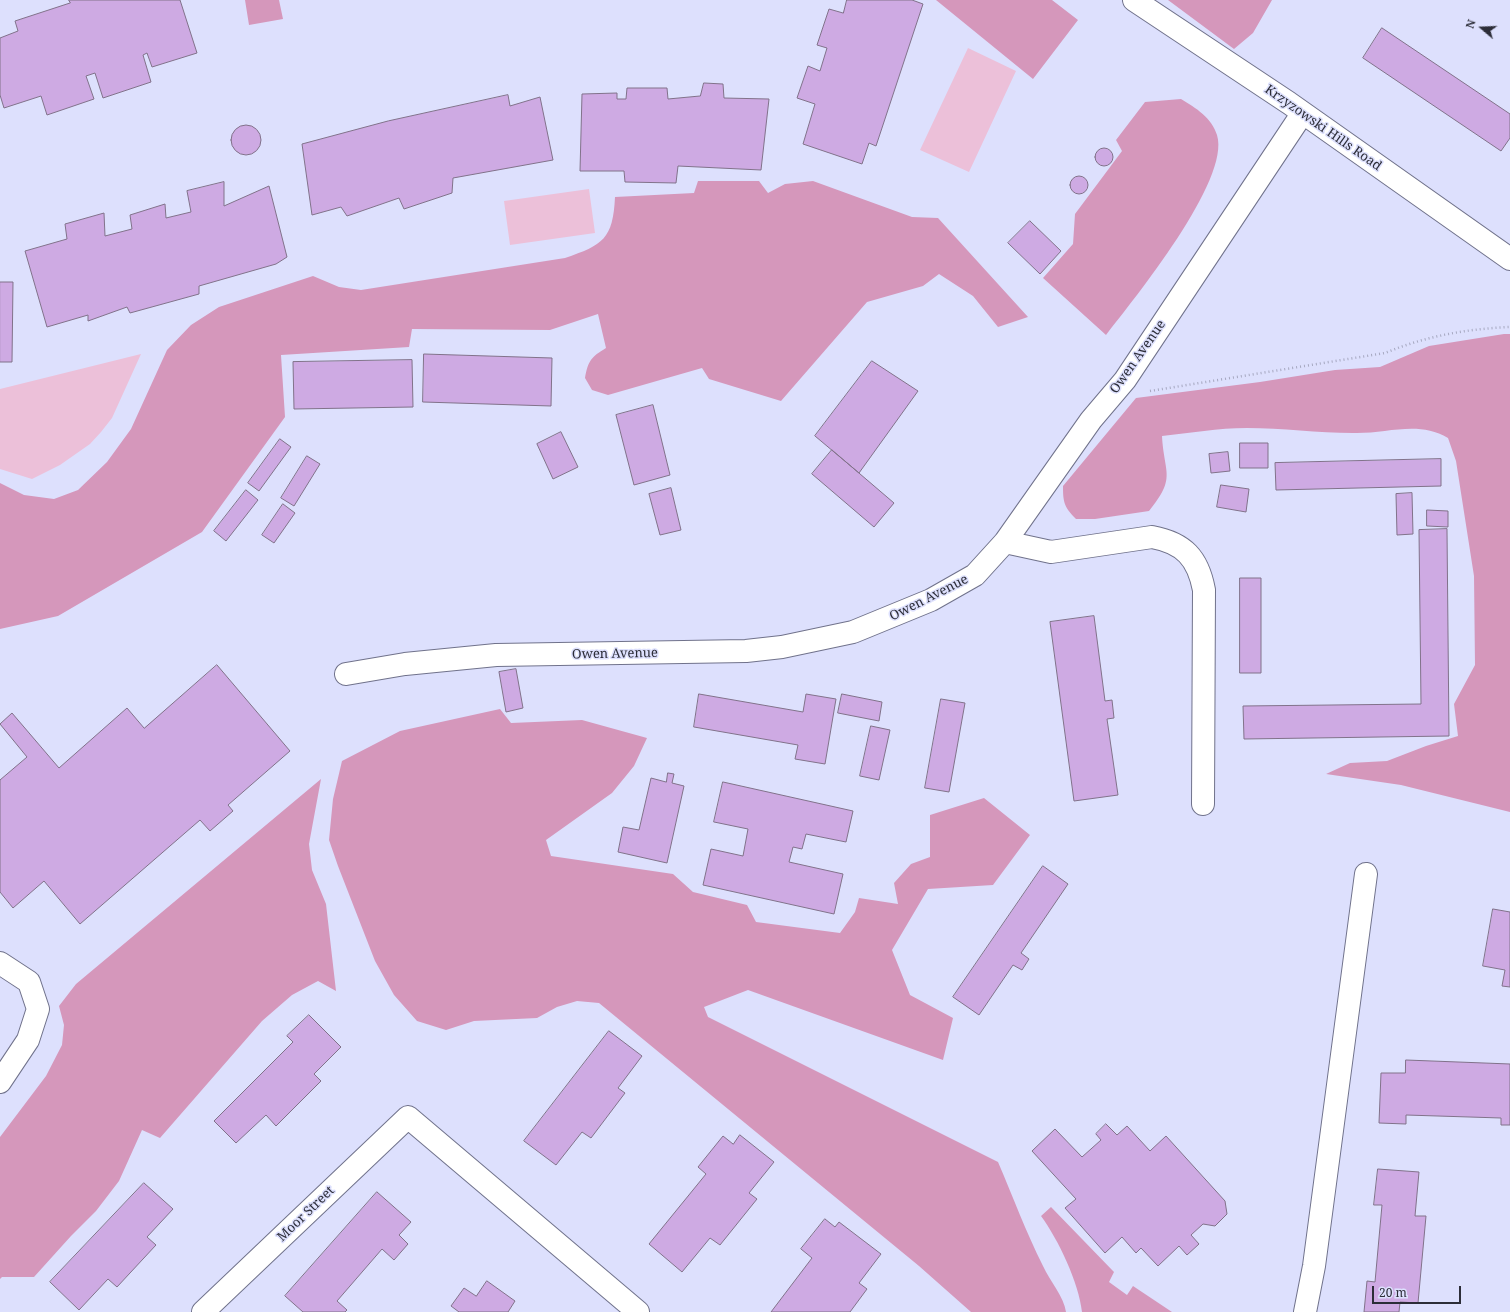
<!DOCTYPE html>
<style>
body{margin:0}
#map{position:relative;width:1510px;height:1312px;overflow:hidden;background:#dde0fd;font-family:"Noto Serif",serif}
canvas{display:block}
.north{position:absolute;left:1462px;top:8px;width:40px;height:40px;-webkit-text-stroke:3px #dde0fd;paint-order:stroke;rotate:289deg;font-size:11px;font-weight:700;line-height:16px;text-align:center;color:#2c2d38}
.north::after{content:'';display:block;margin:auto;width:14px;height:18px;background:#2c2d38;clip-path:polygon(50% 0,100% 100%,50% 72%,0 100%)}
.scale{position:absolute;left:1372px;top:1286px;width:89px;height:18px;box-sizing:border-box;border:2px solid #2c2d38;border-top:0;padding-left:5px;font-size:12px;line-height:14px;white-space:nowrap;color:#2c2d38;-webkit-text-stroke:3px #dde0fd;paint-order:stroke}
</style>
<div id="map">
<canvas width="1510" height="1312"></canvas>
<div class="north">N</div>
<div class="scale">20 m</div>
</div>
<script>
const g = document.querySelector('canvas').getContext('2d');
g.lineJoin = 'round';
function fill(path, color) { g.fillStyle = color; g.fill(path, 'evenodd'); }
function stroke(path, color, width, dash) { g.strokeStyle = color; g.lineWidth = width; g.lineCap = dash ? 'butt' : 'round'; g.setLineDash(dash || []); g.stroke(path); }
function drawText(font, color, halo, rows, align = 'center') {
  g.font = font + ' "Noto Serif",serif'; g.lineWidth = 3; g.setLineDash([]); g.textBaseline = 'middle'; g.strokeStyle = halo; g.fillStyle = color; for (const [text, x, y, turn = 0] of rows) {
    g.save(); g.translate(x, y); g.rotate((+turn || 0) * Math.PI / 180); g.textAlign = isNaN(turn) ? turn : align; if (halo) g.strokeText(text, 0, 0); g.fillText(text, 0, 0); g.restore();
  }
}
fill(new Path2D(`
 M968,48l48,23 -47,101 -49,-22z
 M589,189l6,44 -85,12 -6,-44z
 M141,354l-29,64 -11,14 -11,12 -30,21 -28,14 -32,-10v-80z`), '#ecc0d9');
fill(new Path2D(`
 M245,0h34l4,19 -34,6z
 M936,0h116l26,20 -45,59z
 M1168,0h104l-19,33 -19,16z
 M1181,99c15,9 31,19 36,36 14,45 -83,164 -111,200l-63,-57 30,-34 2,-30 47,-63 -6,-11 29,-38z
 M698,181h61l9,12 17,-9 28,-3 99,36 26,1 90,99 -30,10 -25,-31 -34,-22 -16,12 -56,16 -86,99 -72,-22 -7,-11 -94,27 -16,-5 -7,-12c3,-17 6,-21 21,-30l-8,-34 -48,16 -138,-1 -3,18 -128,8 4,62 -83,115 -144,84 -58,13v-146l24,12 30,4 24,-9 29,-28 24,-33 36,-79 24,-25 28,-18 94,-31 26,11 22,3 204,-32c38,-13 48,-19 50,-61l79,-4z
 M1504,334h6v478l-109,-27 -75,-11 24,-11 37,-2 39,-15 32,-10 -4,-32 21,-39 -1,-89 -18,-115 -8,-23c-30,-18 -61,-4 -95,-5 -35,0 -71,-5 -106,-5 -29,0 -57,5 -85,8 2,38 15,41 -13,75l-54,8h-19c-12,-12 -13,-17 -13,-33l73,-88 124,-16 75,-12 45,-3 49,-21z
 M500,709l11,14 71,-3 65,18 -13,28 -22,27 -66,47 5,16 122,18 20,18 54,13 9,17 84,11 15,-21 4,-14 39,6 -4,-21 17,-19 19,-7v-42l54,-17 46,37 -37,50 -65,4 -36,61 18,45 43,23 -10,42 -195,-70 -44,17 4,10 290,145c15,35 28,70 45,104 7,15 21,31 23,46h-95l-52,-46 -320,-263 -22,-2 -20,6 -20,11 -63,3 -28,9 -29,-9 -23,-26 -19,-34 -37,-95 -9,-26 4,-41 9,-38 58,-30z
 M321,779l-12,65 3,26 14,34 10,87 -18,-10 -26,14 -30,26 -102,117 -18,-8 -23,51 -23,30 -25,25 -37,41h-32l-2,2v-142l46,-61 16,-31 2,-20 -5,-19 17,-22z
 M1051,1207l63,65 -5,10 18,13 6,-9 39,26h-90c-3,-29 -24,-73 -41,-96z`), '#d597bb');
const building = new Path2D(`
 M69,0h111l17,53 -45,14 -5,-14 -4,2 8,27 -48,16 -8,-25 -9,3 8,23 -47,16 -6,-19 -37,12 -4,-13v-57l18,-7 -3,-10 55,-18z
 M847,0h65l11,4 -47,142 -7,-3 -7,21 -59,-20 12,-40 -18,-6 11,-32 12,5 7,-23 -10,-3 12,-36 14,4z
 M1382,28l128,86v24l-9,13 -138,-93z
 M704,83l19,1 1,14 45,1 -8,71 -83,-4 -2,17 -51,-1 -1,-11h-44l2,-77 35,-1v6h9l1,-11h40l1,11 32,-3z
 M508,95l2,11 30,-9 13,63 -100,18 -1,15 -48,16 -5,-11 -52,18 -6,-9 -29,8 -10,-71 86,-23z
 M231 140a15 15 0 1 1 30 0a15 15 0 1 1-30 0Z
 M1095 157a9 9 0 1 1 18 0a9 9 0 1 1-18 0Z
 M1070 185a9 9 0 1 1 18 0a9 9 0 1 1-18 0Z
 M224,182v24l45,-20 18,71 -11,7 -77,22v8l-69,19 -3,-6 -39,14v-6l-41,12 -22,-76 42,-12 -2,-15 39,-11 1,23 27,-7 -2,-14 35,-11 1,14 25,-6 -4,-21z
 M1030,221l31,30 -21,23 -32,-31z
 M0,282h13l-1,80h-12z
 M424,354l128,4 -1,48 -128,-4z
 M412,360l1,47 -119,2 -1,-47z
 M872,361l46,30 -59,82 -44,-37z
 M653,405l17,70 -36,10 -18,-70z
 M561,432l17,35 -25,12 -16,-35z
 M280,439l11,8 -32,44 -11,-8z
 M1240,443h28v25h-28z
 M832,450l62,53 -20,24 -62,-53z
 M1228,452l2,19 -19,2 -2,-19z
 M307,456l13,8 -26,42 -13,-8z
 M1441,459v27l-165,4 -1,-27z
 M1221,485l28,4 -3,23 -29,-5z
 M671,488l10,42 -21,5 -11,-41z
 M246,490l12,10 -32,41 -12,-10z
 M1412,493l1,41 -16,1 -1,-41z
 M283,504l12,9 -21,30 -12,-8z
 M1427,510l21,1v16l-21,-1z
 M1447,529l2,207 -205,3 -1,-33 178,-2 -2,-174z
 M1240,578h21v95h-21z
 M1094,616l11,85 7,-1 2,18 -7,1 11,76 -44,6 -24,-179z
 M217,665l73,86 -62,54 5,6 -23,20 -10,-11 -120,104 -36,-43 -31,27 -13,-16v-112l27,-23 -27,-33 12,-11 47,55 68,-60 17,20z
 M516,669l7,39 -17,4 -7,-40z
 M699,694l104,18 3,-18 30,5 -11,65 -30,-5 3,-14 -104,-18z
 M842,694l40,8 -3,19 -41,-8z
 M941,699l24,4 -16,89 -24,-4z
 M871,726l19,4 -11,50 -19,-4z
 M668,773l6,1 -2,9 12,3 -17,77 -49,-11 5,-25 16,3 12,-52 15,4z
 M723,782l130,29 -7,31 -40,-8 -4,15 -9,-2 -4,15 54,12 -9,40 -131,-29 8,-36 32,7 5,-27 -34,-7z
 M1043,866l25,18 -47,69 8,6 -7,11 -9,-5 -34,50 -26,-18z
 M1493,909l17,3v75l-8,-1 3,-16 -22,-4z
 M309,1015l32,32 -27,27 7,7 -45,45 -10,-11 -30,28 -22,-22 79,-79 -6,-6z
 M609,1031l33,25 -24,32 7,5 -34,45 -9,-6 -26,33 -32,-24z
 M1406,1060l104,4v61h-9v-7l-95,-3v9l-27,-1 2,-50h24z
 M1106,1124l11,11 10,-9 23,25 16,-15 59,65 2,13 -12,12 -12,-2 -12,11 8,9 -12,11 -8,-9 -21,20 -17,-18 -5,5 -14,-16 -17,16 -40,-45 11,-9 -44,-48 23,-22 27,28 19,-17 -5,-6z
 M740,1135l34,27 -25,31 8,6 -37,46 -10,-7 -28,34 -33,-28 57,-70 -8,-7 25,-31 10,8z
 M1378,1169l41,3 -4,44h11l-8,87 -18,-1 -1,10h-35l3,-31 8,1 7,-77h-8z
 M144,1183l29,26 -26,28 9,8 -39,42 -9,-8 -29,31 -29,-28z
 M377,1192l34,30 -12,13 9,9 -14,16 -12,-11 -45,52 10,9 -2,2h-42l-18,-16z
 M825,1219l10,8 4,-5 42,32 -22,29 8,6 -17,23h-79l41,-54 -11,-9z
 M487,1281l28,20 -7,11h-49l-8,-6 13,-18 12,8z`);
fill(building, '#ceaae3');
stroke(building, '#81728a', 1);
const minor = new Path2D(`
 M1134,0l155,103 221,156
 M1005,542l46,10 101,-15c32,6 46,21 52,53l-1,214
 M346,674l59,-10 91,-9 250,-4 36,-4 71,-15 78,-32 44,-25 30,-33 86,-122 34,-40 177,-266
 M0,963l29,19 9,27 -10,31 -28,42
 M203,1312l205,-195 230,195
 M1305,1312l9,-46 52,-392`);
stroke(minor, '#70728b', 24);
stroke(new Path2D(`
 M1150,391l235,-38c41,-17 81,-24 125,-26`), '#a6a8c0', 2.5, [1, 3]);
stroke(minor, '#fff', 22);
drawText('13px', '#2c2d38', '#dde0fd', [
 ["Krzyzowski Hills Road",1323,128,35],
 ["Owen Avenue",1138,357,-55],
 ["Owen Avenue",929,598,-27],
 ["Owen Avenue",615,654,-1],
 ["Moor Street",306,1214,-44]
]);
</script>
